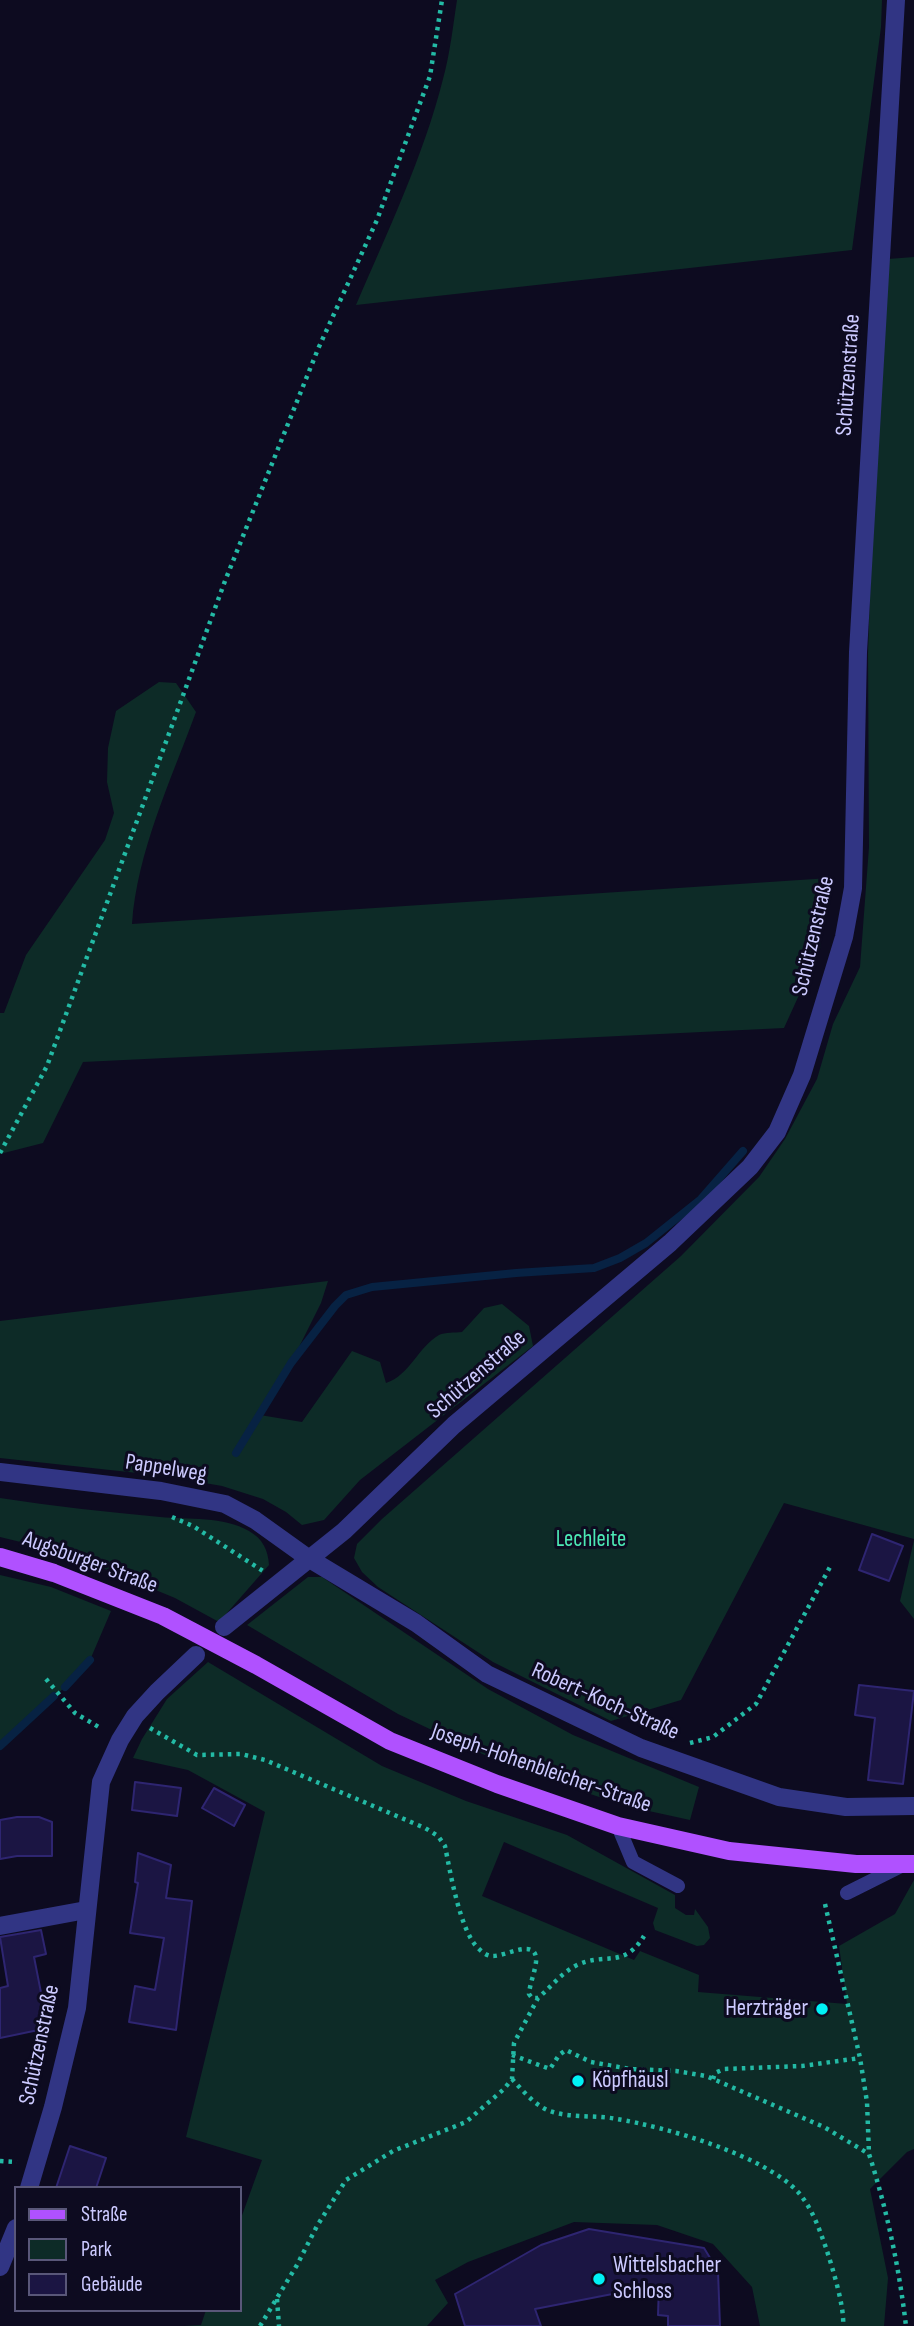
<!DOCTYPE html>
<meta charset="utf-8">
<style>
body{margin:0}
#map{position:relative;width:914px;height:2326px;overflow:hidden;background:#0d0b20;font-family:"Sofia Sans Condensed",sans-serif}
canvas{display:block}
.legend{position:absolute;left:14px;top:2186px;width:228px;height:126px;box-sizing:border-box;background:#0d0b20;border:2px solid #595779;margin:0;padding:9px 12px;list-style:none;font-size:21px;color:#cccaff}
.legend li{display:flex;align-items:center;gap:14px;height:35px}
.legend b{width:35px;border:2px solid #595779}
</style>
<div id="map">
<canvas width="914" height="2326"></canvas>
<ul class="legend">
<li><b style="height:9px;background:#b051ff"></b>Straße</li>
<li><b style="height:19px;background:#0d2b27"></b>Park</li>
<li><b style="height:19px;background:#1b1543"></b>Gebäude</li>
</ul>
</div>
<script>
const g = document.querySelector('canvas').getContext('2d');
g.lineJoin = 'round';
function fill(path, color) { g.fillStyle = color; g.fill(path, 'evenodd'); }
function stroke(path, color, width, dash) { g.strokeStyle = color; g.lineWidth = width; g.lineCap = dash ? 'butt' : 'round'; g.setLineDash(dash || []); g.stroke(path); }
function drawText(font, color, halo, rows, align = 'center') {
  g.font = font + ' "Sofia Sans Condensed",sans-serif'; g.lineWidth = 6; g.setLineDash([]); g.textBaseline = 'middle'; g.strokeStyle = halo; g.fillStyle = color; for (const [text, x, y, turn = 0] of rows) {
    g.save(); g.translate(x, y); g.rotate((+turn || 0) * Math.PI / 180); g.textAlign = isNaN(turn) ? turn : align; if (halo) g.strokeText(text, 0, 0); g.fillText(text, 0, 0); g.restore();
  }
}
fill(new Path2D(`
 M457,0h425l-1,27 -29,223 -496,55c31,-72 68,-150 87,-226 7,-25 10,-53 14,-79z
 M914,257v1282l-130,-36 -103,197 -70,21 -118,-59 -115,-75 -16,-15 -8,-14 3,-14 25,-25 299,-263 78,-79 26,-38 32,-60 16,-55 27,-57 9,-120 -1,-194 7,-209 13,-185z
 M159,682l17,1 20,29c-25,68 -59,140 -64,212l698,-46 -10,71 -36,79 -701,34 -40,81 -43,11v-141h4l22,-58 79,-115 9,-27 -7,-31 1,-34 8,-37z
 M328,1281l-7,22 -30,60 -31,52 42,7 50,-71 28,11 6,21c24,-8 32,-36 53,-48 6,-3 16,-2 23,-3l22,-24 18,-4 27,22 4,20 -173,134 -36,40 -22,5 -16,-13 -23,-13 -41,-13 -57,-10 -165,-18v-137z
 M0,1498c53,8 106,14 160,19 28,3 64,-1 89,14 14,8 19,19 20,34l-50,57 -44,-24 -109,-45 -66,-16z
 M914,1540v79l-14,-18z
 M0,1575l51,12 60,24 -21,49 -15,18 -75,68z
 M308,1577h14l166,112 85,46 126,52 -9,33 -64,-14 -116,-39 -112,-53 -151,-89z
 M208,1662l174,104 84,35 101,34 108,60v13l11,7h8l1,-6 13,18 2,11 -6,7 -7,1 -42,-16 -2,-7 5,-15 -154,-66 -22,54 152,64 6,-9 59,24 -1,17 149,12 -8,-58 56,-32 19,-34v269l-7,3 -37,37 18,89 -4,48h-124l-8,-39 -39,-43 -56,-19 -83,-3 -106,40 -33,18 13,23 -21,23h-243l17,-1 5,-15h34v-89l22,-61 -76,-23 79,-325 -77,-42 -55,-12 9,-19 25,-40z`), '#0d2b27');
stroke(new Path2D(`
 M236,1453l55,-90 44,-57 11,-11 26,-8 144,-14 78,-5 26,-10 26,-15 55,-44 42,-48
 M65,1687l25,-27
 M0,1746l54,-50`), '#072243', 8);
const building = new Path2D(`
 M872,1534l31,12 -14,35 -30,-11z
 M859,1685l55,6 -11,93 -35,-4 7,-62 -20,-3z
 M135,1782l46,6 -4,28 -45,-6z
 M214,1788l31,17 -11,21 -32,-18z
 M17,1817h22l13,5v34h-35l-17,3v-39z
 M138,1853l33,12 -5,33 26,3 -16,129 -47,-8 6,-36 20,4 9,-52 -34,-5 8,-50 -3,-1z
 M41,1930l5,24 -12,3 14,71 -48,10v-50l8,-2 -8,-49z
 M70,2146l36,12 -10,30h-40z
 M589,2229l115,19 14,23 2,55h-52v-10l-10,-1 1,-30 -124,24 6,17h-76l-10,-32 86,-49z`);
fill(building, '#1b1543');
stroke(building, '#2e2571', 2);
stroke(new Path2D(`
 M0,1153l47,-87 178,-485 93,-232 59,-129 53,-144 12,-76
 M172,1517l21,9 70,45
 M46,1679l29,34 27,16
 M150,1728l47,27 44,-1 24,6 160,68 13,8 7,10c5,25 15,85 33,102 4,4 9,8 14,8 13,1 46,-20 44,6 -1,10 -6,21 -7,32l3,4h6c13,-11 23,-25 39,-33 28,-13 47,4 67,-29
 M690,1743l23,-6 43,-33 74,-137
 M825,1904l35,154 7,44 2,52
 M512,2055l38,14 9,-14 7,-5 25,12 39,7 46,2 30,5 118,51 45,27c18,56 30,113 37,172
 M512,2079c11,12 25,29 41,33 20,6 43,3 64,7 48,8 147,36 181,73 14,16 21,36 28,56 6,18 19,60 17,78
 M713,2079l2,-6 9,-4 78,-3 58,-8
 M0,2161l17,1
 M277,2299l2,27
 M260,2326l37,-61 20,-39 29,-46 47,-29 73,-29 38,-33 8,-10 2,-36 24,-45`), '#23baa5', 4.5, [3.5, 5]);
stroke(new Path2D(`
 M618,1826l15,36 45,24
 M847,1893l58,-29`), '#313584', 14);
stroke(new Path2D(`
 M0,1472l161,19 64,13 30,16 53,38 108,65 71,51 154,74 138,49 67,10 68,-1
 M224,1627l120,-96 110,-106 216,-182 80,-76 27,-35 25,-57 42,-138 9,-49 5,-236 38,-652
 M0,1926l86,-16
 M29,2188l24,-81 24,-99 24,-226 19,-42 15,-24 22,-24 39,-37
 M0,2267l16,-39`), '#313584', 18);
stroke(new Path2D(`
 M0,1557l54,16 109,43 93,49 134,76 107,43 121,42 111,25 127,13h58`), '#b051ff', 18);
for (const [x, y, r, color] of [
 [822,2009,7,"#00f1f5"],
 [578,2081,7,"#00f1f5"],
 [599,2279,7,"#00f1f5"]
]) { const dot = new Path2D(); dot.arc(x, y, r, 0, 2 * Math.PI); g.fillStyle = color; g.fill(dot); stroke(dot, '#0d0b20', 2.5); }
drawText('23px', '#cccaff', '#0d0b20', [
 ["Schützenstraße",849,375,-86],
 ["Schützenstraße",814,936,-77],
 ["Schützenstraße",477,1375,-41],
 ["Pappelweg",166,1469,9],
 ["Augsburger Straße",90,1563,20],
 ["Robert-Koch-Straße",605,1702,24],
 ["Joseph-Hohenbleicher-Straße",541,1769,19],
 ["Schützenstraße",40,2045,-78]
]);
drawText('23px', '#4ce9b5', '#0d0b20', [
 ["Lechleite",591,1540]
]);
drawText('23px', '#cccaff', '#0d0b20', [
 ["Herzträger",808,2009,"right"],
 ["Köpfhäusl",592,2081],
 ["Wittelsbacher",613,2266],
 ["Schloss",613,2292]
], 'left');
</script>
